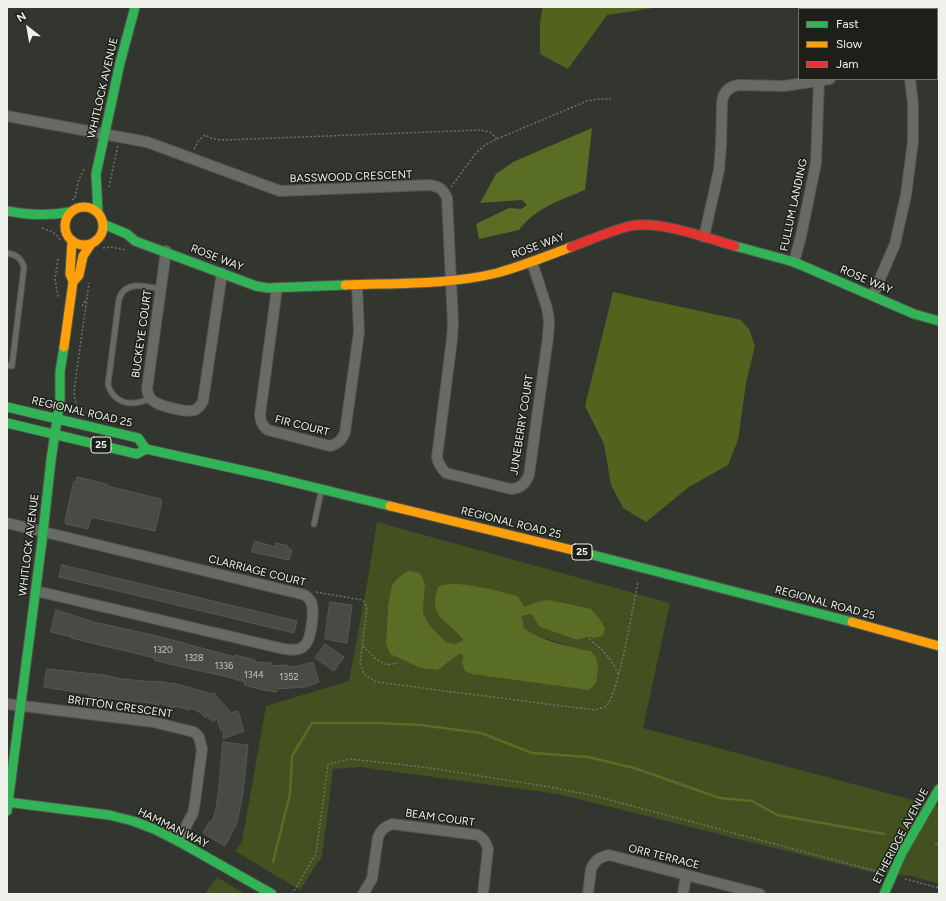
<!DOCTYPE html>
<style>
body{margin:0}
#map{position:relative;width:946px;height:901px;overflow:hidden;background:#33352f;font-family:Figtree,sans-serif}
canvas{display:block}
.frame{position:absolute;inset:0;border:8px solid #eff2ea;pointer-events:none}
.legend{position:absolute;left:798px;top:8px;width:140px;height:72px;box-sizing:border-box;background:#1d1f19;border:1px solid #71736d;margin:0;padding:5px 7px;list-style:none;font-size:12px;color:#eff2ea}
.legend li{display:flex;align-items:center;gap:8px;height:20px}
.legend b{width:20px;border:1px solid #71736d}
.north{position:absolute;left:8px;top:8px;width:40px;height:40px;-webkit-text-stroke:3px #1d1f19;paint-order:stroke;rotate:329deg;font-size:11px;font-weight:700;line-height:16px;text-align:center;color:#eff2ea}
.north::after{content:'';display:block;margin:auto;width:14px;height:18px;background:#eff2ea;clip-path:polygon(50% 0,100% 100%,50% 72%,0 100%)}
</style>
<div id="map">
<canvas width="946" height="901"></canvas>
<div class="frame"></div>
<ul class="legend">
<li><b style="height:5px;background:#30b455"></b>Fast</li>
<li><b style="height:5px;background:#ff9f0a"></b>Slow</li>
<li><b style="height:5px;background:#e5322d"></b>Jam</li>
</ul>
<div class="north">N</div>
</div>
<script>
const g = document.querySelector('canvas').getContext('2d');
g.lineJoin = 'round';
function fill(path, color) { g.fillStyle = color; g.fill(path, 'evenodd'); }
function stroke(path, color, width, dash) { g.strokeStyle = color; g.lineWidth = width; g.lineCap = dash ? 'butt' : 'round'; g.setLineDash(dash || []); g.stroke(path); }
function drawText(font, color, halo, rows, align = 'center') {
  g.font = font + ' Figtree,sans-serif'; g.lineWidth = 3; g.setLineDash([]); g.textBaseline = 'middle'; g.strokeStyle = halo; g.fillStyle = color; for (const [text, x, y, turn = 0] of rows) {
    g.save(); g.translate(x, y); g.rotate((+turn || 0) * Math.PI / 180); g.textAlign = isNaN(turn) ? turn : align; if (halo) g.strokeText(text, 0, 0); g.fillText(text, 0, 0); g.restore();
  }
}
fill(new Path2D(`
 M377,522l293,81 -27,125 296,79v77l-28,-8 -40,-4 -313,-78 -198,-27 -27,2 -11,87 -22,34 -65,-39 7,-9 24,-136 83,-25 16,-85zM425,584l-2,29 8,14 15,15 9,2 8,-4c-16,-20 -36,-22 -25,-53l80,9 6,11 6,-2 63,33 -5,-1 -11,3 -37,-13 -9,-13 -9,2 2,12 6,5 44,15 17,3 -129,12 1,-8 -3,-2 -22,17 -18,-2 -30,-14 -4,-10 2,-40 4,-19z
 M217,877l28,17h-40z`), '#435120');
fill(new Path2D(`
 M543,7h117l-53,8 -39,54 -28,-15v-32z
 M613,292l128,28 8,9 6,17 -9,37 -8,57 -10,25 -39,22 -43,35 -23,-14 -12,-23 -7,-41 -19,-38z`), '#51631c');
fill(new Path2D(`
 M592,128l-7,62c-24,10 -50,18 -66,40l-40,9 -3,-15 33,-16 12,1 6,-4 -5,-5 -42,3 16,-29 17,-12z
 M408,571l12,2 5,11 -2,29 8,14 15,15 9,2 8,-4c-16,-21 -36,-22 -25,-53 17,-9 61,5 80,9l6,11 17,-6 8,-1 42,9 8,9 6,10 -2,8 -10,2 -5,-1 -11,3 -37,-13 -9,-13 -9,2 2,12c14,12 49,20 67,23l6,9 1,10 -2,13 -7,7 -117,-16 -7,-3 -3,-8 1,-7 -3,-3 -22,17 -18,-2 -30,-14 -4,-10 2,-40 4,-19 7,-8z`), '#5a6d25');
stroke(new Path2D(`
 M936,844l3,1
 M273,862l17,-68 2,-38 20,-33h65l44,2 60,8 51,20 56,4 46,11 86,30 32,3 25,14 107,19`), '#5a6d25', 2.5);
const building = new Path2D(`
 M77,477l30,7v2l54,13 -1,2h2l-7,30 -64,-14 -3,12 -22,-5 -1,-2 3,-15 6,-26 2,1z
 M255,541l20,6 1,-4 12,3v3l4,1 -3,10 -37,-8z
 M62,565l235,56 -3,12 -235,-56z
 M330,602l22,3 -5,38 -22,-4z
 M56,610l38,12 63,14 78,21v-2l20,5v2l17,1v3l16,-1v2l10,-1 15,-4 6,20 -14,5 -28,2v3l-14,-2 -19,-5 1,-3 -17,-5 -59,-13 -15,-4 1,-2 -84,-20 1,-1 -21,-5z
 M325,644l19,13 -10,14 -19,-13z
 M47,669l57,6 17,4 35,3 1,-1 16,3v-1l39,11 2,-1 17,20 7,-2 6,20 -21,8 1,-9 -3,1 -4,-12 -4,3 -6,-6 -1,2 -5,-5 -10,-5 -1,2 -16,-4v2l-15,-5v2l-9,-2 -62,-7 1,-2 -45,-7z
 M223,742l25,3 -5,48 -6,30 -12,23 -22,-13 7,-12 2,1 4,-13 3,-21z`);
fill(building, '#484a44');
stroke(building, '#565853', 1);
const lane = new Path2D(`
 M7,253c10,2 14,5 17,14l-12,99 -5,-1
 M150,399c-5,1 -10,4 -16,4 -12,1 -23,-6 -26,-19l11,-85c6,-19 26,-13 41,-10
 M314,524l7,-32`);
const street = new Path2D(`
 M937,65l2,-1
 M7,116l140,26 133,49 150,-6c10,2 13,4 17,13l6,125 -1,16 -15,118c1,7 4,11 9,16l65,16c10,-1 14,-5 18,-14l19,-138 1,-16 -2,-13 -15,-46
 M704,237l15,-67 2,-25 1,-43c1,-9 6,-15 16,-17l46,1 46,-7
 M166,251l-19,138c1,4 1,8 5,11 6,6 35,13 43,10 4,-2 6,-5 8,-9l19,-128
 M794,262l7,-26 15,-73 3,-83
 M277,288l-17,127c1,7 2,11 8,15l62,16c9,-3 12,-6 15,-14l14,-100 -2,-47
 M873,295l22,-51 11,-49 7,-54v-37l-3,-25
 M7,523l298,72c4,3 6,5 7,10 2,8 -1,35 -7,40 -5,6 -13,5 -21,4l-248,-58
 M7,704l146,18 41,10 5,5 3,12 -7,53 -2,11 -15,28
 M363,894l9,-15 6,-42c3,-7 6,-10 14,-13l86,11c6,4 8,7 10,14l-5,45
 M588,894l3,-25c4,-9 9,-12 18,-14l151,39
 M683,894l3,-19`);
const fast = new Path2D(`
 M7,211c21,4 42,5 63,1
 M98,213l-2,-39 24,-111 15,-56
 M103,224l24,10 8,7 121,45 12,2 77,-3
 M735,246l59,16 120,52 25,7
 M7,407l131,31 8,11
 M7,423l130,31 9,-5 122,27 122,30
 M589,554l263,68
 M7,802l102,13 24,6 21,8 24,12 94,53
 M7,811l35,-270 9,-81 9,-60v-28l4,-25
 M884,894l18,-41 37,-64`);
const slow = new Path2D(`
 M65 226a19 19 0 1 1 38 0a19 19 0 1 1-38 0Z
 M72,241l-2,33 2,5
 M345,285c50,-2 103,0 152,-12 25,-7 50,-17 74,-26
 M64,347l9,-65 6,-7 4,-19 8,-12
 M390,506l199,48
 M852,622l87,24`);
const jam = new Path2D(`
 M571,247c19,-7 39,-16 59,-21 30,-6 76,12 105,20`);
stroke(lane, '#52544e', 7);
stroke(street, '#52544e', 12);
stroke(fast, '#52544e', 11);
stroke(slow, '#52544e', 11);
stroke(jam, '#52544e', 11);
stroke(new Path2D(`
 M194,149l5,-9 6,-5 8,4 11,1 257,-10 9,2 7,7
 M109,187l9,-42
 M451,187l25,-34 9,-8 12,-6 90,-38 13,-2h11
 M72,200l3,-2 3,-16 6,-13
 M42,228c7,3 14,4 18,12
 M103,248l8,-1 15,3
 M58,259l-3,20 3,18
 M82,306l4,-7
 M79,410l-4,-10 -1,-9 15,-108
 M316,592l46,8 3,3 2,5 -7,55 4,11 12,8 218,28c3,-1 9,-2 12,-4 12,-9 28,-104 32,-125
 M589,639c15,11 22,20 30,36
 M363,646l14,14 10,5 10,-2
 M905,879l34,9
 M292,894l24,-40 12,-90 24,-5 78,9 114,18 51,10 281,75`), '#70726d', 1.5, [2, 2]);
stroke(lane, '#696a65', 5);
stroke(street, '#696a65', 10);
stroke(fast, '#30b455', 9);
stroke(slow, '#ff9f0a', 9);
stroke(jam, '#e5322d', 9);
drawText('9px', '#c5c8c0', null, [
 ["1320",163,650],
 ["1328",194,658],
 ["1336",224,666],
 ["1344",254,675],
 ["1352",289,677]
]);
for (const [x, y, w] of [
 [101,445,20],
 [582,552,20]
]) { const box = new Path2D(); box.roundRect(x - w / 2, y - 8, w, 16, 3); g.fillStyle = '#1d1f19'; g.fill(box); stroke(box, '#eff2ea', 1); }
drawText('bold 10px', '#eff2ea', null, [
 ["25",101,445],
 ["25",582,552]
]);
drawText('11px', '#eff2ea', '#1d1f19', [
 ["WHITLOCK AVENUE",103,88,-77],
 ["BASSWOOD CRESCENT",351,177,-2],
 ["FULLUM LANDING",794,205,-78],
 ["ROSE WAY",538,246,-20],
 ["ROSE WAY",217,258,21],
 ["ROSE WAY",866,280,23],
 ["BUCKEYE COURT",142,334,-82],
 ["REGIONAL ROAD 25",82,412,13],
 ["JUNEBERRY COURT",522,425,-81],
 ["FIR COURT",302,426,14],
 ["REGIONAL ROAD 25",511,523,14],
 ["WHITLOCK AVENUE",29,545,-83],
 ["CLARRIAGE COURT",257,571,14],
 ["REGIONAL ROAD 25",825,603,15],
 ["BRITTON CRESCENT",120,707,8],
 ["BEAM COURT",440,818,8],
 ["HAMMAN WAY",173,828,26],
 ["ETHERIDGE AVENUE",901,836,-62],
 ["ORR TERRACE",664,857,14]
]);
</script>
